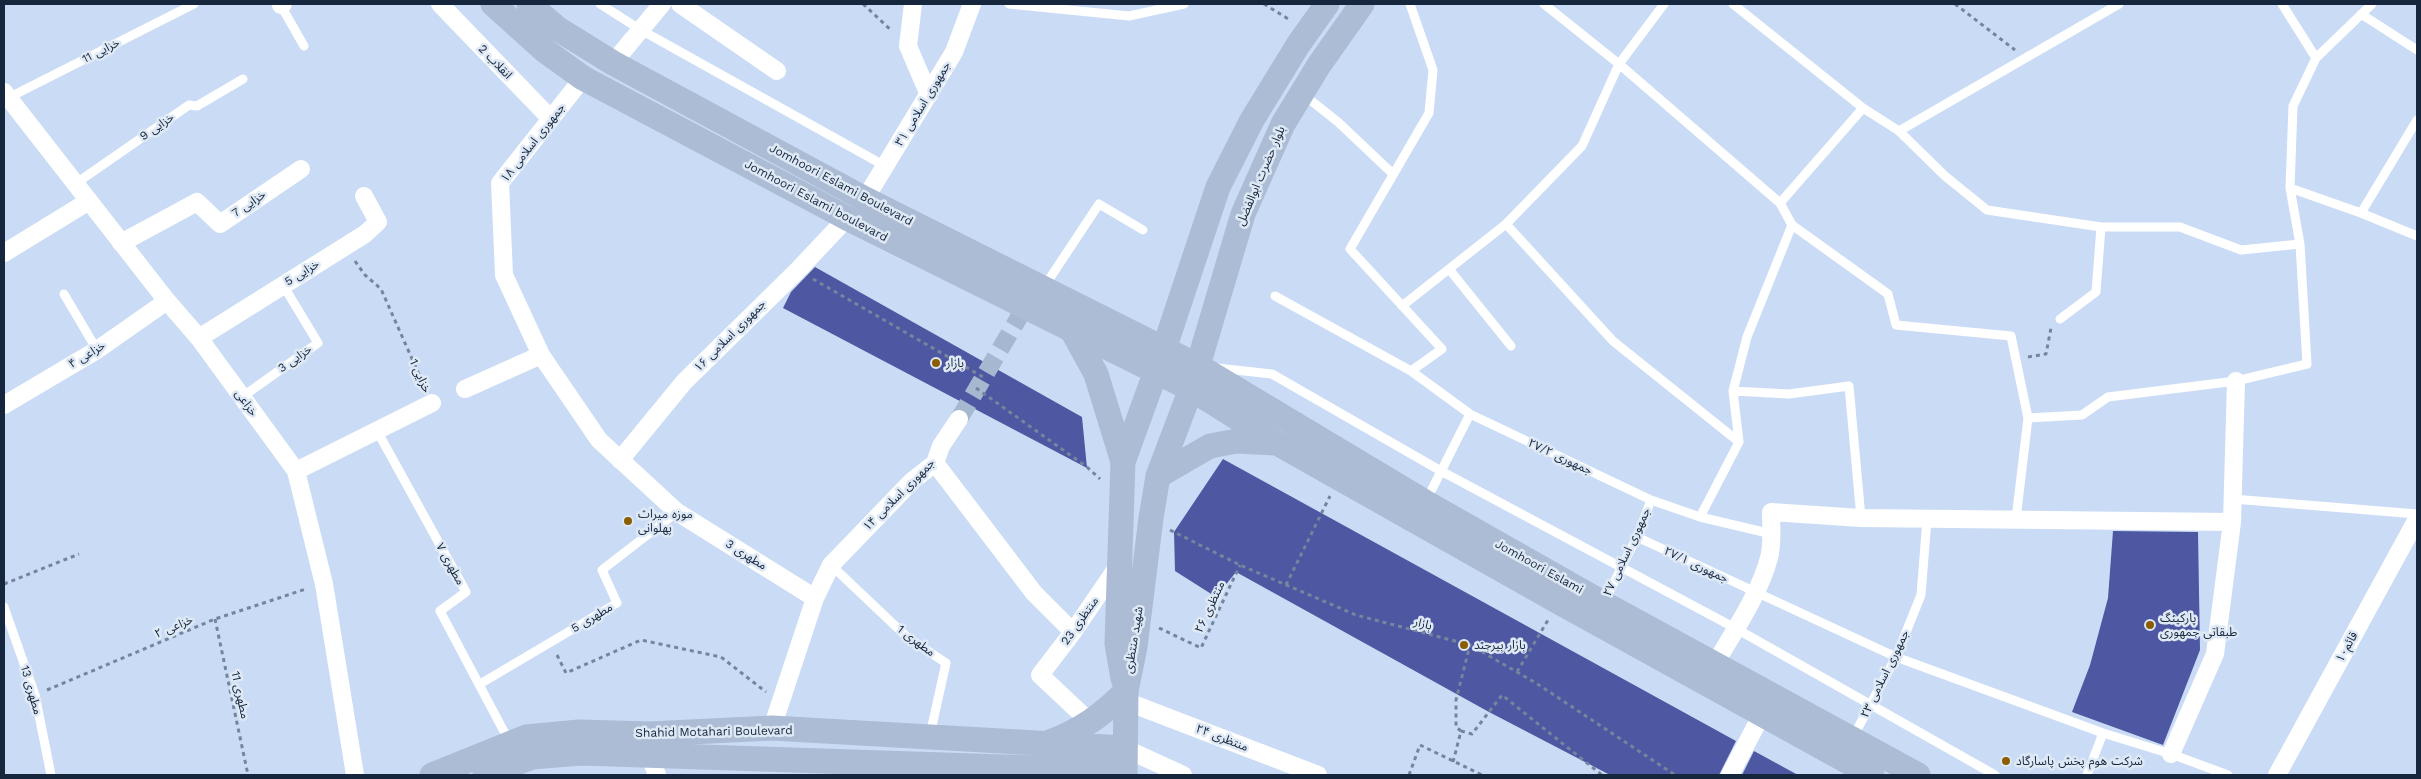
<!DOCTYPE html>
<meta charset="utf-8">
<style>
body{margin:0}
#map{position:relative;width:2421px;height:779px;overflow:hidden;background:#cadcf5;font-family:"Work Sans",sans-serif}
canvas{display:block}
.frame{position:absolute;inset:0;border:5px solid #15263d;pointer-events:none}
</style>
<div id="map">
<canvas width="2421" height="779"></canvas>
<div class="frame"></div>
</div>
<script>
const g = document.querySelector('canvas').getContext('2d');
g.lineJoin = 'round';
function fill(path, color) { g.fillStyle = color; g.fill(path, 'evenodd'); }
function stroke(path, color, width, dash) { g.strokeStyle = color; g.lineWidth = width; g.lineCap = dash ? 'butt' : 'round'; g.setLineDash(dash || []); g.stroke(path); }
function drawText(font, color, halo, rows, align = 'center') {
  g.font = font + ' "Work Sans","Noto Sans Arabic",sans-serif'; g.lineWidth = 5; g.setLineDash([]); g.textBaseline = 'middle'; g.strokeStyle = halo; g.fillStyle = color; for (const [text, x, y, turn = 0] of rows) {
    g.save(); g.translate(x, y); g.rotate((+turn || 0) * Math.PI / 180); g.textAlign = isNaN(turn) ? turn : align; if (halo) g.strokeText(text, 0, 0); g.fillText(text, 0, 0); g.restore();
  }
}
fill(new Path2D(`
 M815,267l267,150 5,51 -304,-160 8,-16z
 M1223,459l513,282 -17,34h-109l-121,-63 -253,-140 -20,25 -41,-26 -1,-39z
 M2113,531l85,1 2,118 -37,95 -91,-33 18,-47 18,-67z
 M1754,751l44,24h-56z`), '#4e57a1');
stroke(new Path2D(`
 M959,419l66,-112`), '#a6b8d0', 18, [18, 9]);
stroke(new Path2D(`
 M863,4l29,27
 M1264,4l26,16
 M1955,4l60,46
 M355,261l10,14 16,14 44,99
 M813,279l170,98
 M2028,357l18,-3 5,-26
 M976,388l111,79 13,12
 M1170,530l70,35 116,50 114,30 66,38 139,92
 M4,584l75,-30
 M1286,585l44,-89
 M215,619l33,156
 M1159,628l42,20 39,-83
 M557,655l9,18 75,-33 80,17 45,35
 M1517,672l31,-52
 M47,690l168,-71 91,-30
 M1461,731l-5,-4v-27l14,-55
 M1453,762l8,-31 11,3 30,-39 100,80
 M1409,775l11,-30 62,30`), '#74859d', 3, [4, 4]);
stroke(new Path2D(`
 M280,4l24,42
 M600,4l41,26 244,136
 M1009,4l120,12 55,-12
 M1410,4l23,66 -4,43 -79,136 92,100 -31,22
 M1544,4l75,60 161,139 12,22 96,69 8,31 115,11 17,82 -12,101
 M1733,4l130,104 36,23 46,45 42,34 114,17h79l61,23 59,-6
 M2282,4l34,54
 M2361,14l56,36
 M1304,95l34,27 55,52
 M8,98l186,-94
 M1899,131l220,-127
 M75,184l114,-79 8,1 46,-27
 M2290,188l71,25 56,23
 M1780,203l83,-95
 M2361,213l56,-93
 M1506,224l107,117 126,101 -39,75
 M1449,269l62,77
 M1044,287l55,-83 44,26
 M64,294l33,56
 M1275,296l136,75 59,43 181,86 49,17 72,17
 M1402,306l104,-82 76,-78 37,-82 45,-60
 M2060,319l36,-27 5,-65
 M1217,368l55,6 169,97 294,157 260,147
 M1733,391l56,3 60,-8 12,132
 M242,397l76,-54 -35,-58
 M2028,418l54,-3 26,-18 128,-16 71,-17 -7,-120 -10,-56 3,-82 23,-48 56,-54
 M376,429l90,163 -26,19 69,130
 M1739,442l-6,-51 14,-54 45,-112
 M2233,499l184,15
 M1426,501l44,-87
 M1637,537l259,120 207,76 68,21 57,21
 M831,565l76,72 39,26 -16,72
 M1604,602l33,-65 14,-37
 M4,607l31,88 16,80
 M480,684l137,-81 -15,-33 75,-58
 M1852,739l44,-82 25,-62 6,-76
 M2087,775l16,-42`), '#fff', 9);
stroke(new Path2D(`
 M440,4l111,115
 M680,4l97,67
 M913,4l-5,42 21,49
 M281,5l2,-1
 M613,63l49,-59
 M4,92l163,209 32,37 97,133 28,113 31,191
 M865,199l89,-147 18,-48
 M121,243l76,-41 23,22 81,-55
 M4,253l85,-52
 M199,338l166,-104 13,-12 -14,-26
 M541,355l-37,-80 -4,-92 83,-105
 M465,389l76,-34 58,85 78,72 138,86
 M4,405l93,-55 70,-49
 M620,460l64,-78 113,-111 50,-53
 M935,463l99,130 39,39
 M296,471l136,-68
 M1715,664c19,-33 44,-69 54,-106 4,-15 2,-31 2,-46l90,6 371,4 4,-141
 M1125,701l193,74
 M1091,723l-51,-48 33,-43 45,-66
 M772,728l43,-130 16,-33 81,-84 23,-18 6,-17 18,-27
 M1124,748l59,27
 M649,754l8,21
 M2171,754l44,-100 17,-132
 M1730,775l32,-61
 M2277,775l140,-256`), '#fff', 18);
stroke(new Path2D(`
 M493,4l51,46 39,28 264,140 344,171 88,55 280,158 313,173
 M529,4l29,25 55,34 252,136 333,167 227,136 178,101 315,172
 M1073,332l23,42 27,88
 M1158,476l52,-30 27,-5 38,2
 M1123,679l-6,-35 6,-182 41,-113 54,-162 34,-67 46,-75 29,-41
 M1050,742c31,-12 53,-27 76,-51
 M432,775l94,-38 53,-5 70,2 123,-6 352,20
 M485,775l47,-18 49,-4 544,18
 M1125,775l1,-84 9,-44 16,-129 7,-42 33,-87 52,-175 40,-90 36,-59 43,-61`), '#abbcd4', 25);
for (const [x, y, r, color] of [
 [936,363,5,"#8b5e02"],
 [628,521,5,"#8b5e02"],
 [2150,625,5,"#8b5e02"],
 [1464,645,5,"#8b5e02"],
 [2006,761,5,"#8b5e02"]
]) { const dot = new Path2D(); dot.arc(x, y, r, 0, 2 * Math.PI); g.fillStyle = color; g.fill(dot); stroke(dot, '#dfe9f5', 2); }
drawText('12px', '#15263d', '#dfe9f5', [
 ["خزایی 11",101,51,-27],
 ["انقلاب 2",495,62,46],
 ["جمهوری اسلامی ۳۱",923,104,-59],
 ["خزایی 9",157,127,-35],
 ["جمهوری اسلامی ۱۸",533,143,-52],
 ["بلوار حضرت ابوالفضل",1261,176,-67],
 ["Jomhoori Eslami Boulevard",841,185,28],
 ["Jomhoori Eslami boulevard",816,201,28],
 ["خزایی 7",249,204,-34],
 ["خزایی 5",302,273,-32],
 ["جمهوری اسلامی ۱۶",730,336,-45],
 ["خزاعی ۴",87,355,-31],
 ["خزایی 3",295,359,-35],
 ["خزایی 1",420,376,66],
 ["خزاعی",246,403,54],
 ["جمهوری ۲۷/۲",1560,457,25],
 ["جمهوری اسلامی ۱۴",899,495,-45],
 ["جمهوری اسلامی ۲۷",1627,552,-65],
 ["مطهری 3",746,555,32],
 ["مطهری ۷",450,564,61],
 ["جمهوری ۲۷/۱",1696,565,25],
 ["Jomhoori Eslami",1539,567,29],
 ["منتظری ۲۶",1210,607,-65],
 ["مطهری 5",592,618,-31],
 ["منتظری 23",1080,621,-55],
 ["بازار",1423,624,15],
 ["خزاعی ۲",174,627,-23],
 ["شهید منتظری",1134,640,-81],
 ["مطهری 1",916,641,37],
 ["قائم۱۰",2347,647,-61],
 ["جمهوری اسلامی ۲۳",1885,674,-64],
 ["مطهری 13",31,690,74],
 ["مطهری 11",240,695,78],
 ["Shahid Motahari Boulevard",714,732,-1],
 ["منتظری ۲۴",1222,738,21]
]);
drawText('12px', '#15263d', '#dfe9f5', [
 ["بازار",946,363],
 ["موزه میراث",638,514],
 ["پهلوانی",638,528],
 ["پارکینگ",2160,618],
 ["طبقاتی جمهوری",2160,632],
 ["بازار بیرجند",1474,645],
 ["شرکت هوم پخش پاسارگاد",2016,761]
], 'left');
</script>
